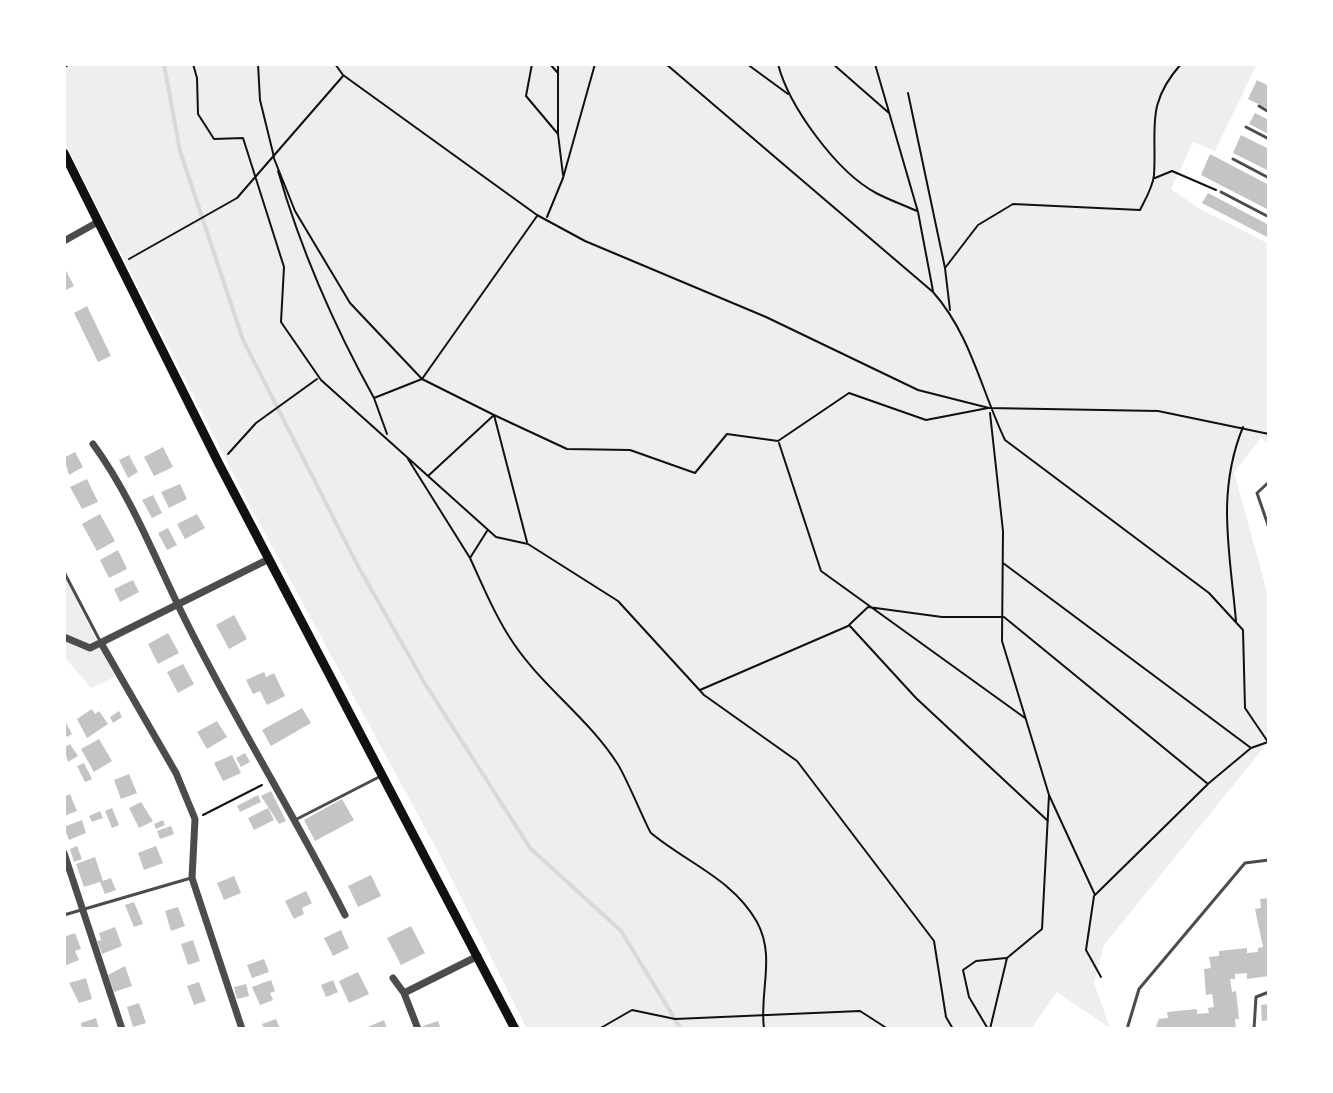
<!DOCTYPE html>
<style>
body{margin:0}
#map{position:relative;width:1333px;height:1093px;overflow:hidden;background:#fff;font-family:"Exo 2",sans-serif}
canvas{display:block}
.frame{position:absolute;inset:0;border:66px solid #fff;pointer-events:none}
</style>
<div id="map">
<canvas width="1333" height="1093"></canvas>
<div class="frame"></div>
</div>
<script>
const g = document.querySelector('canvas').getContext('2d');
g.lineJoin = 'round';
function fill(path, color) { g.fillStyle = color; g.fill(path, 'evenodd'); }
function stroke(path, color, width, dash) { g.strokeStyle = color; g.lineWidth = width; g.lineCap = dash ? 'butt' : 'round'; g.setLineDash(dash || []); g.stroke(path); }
fill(new Path2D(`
 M64,64h1193l-42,87 -22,-9 -22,47 27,19 71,36v201l-8,-7 -27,34 35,127v142l-165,204 -10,38 16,45 -53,-36 -26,37h-504l-91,-181 -191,-351 -181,-356z
 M64,576l51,101 -24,11 -27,-32z`), '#eee');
stroke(new Path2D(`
 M164,64l16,87 63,189 115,226 66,116 106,166 91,83 60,98`), '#d9d9d9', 4);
fill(new Path2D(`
 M1257,80l12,6v23l-21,-10z
 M1255,113l14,7v14l-20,-10z
 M1241,135l28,14v22l-36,-18z
 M1210,154l59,31v25l-68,-35z
 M1208,193l61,32v13l-67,-35z
 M64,267l10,19 -10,5z
 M87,306l24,50 -13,6 -24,-49z
 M163,447l10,20 -19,9 -10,-19z
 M75,452l8,15 -14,8 -5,-17z
 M129,455l9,17 -10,6 -9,-18z
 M87,479l11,23 -16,7 -12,-22z
 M180,484l7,15 -18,9 -8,-16z
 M153,495l9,18 -10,5 -10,-18z
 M100,514l15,27 -18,10 -15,-27z
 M197,514l8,14 -20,11 -8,-15z
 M168,528l9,17 -10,5 -9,-17z
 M118,550l9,19 -18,9 -9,-18z
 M133,580l6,12 -19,10 -6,-13z
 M234,615l13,24 -18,10 -13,-24z
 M168,633l11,20 -21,11 -10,-20z
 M183,664l11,20 -16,9 -11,-21z
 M264,672l2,5 8,-4 11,23 -18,9 -7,-14 -7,3 -7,-14z
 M302,708l9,15 -40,23 -9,-16z
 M92,709l3,5 4,-3 9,13 -21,14 -10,-19z
 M119,711l3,6 -9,6 -3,-6z
 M64,719l8,15 -5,3 -3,-5z
 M217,721l10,16 -20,12 -10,-17z
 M99,739l13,22 -18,11 -13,-23z
 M70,744l8,12 -10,6 -4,-14z
 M245,753l5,9 -9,5 -5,-9z
 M232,755l9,18 -18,8 -9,-18z
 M84,763l8,16 -7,3 -8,-16z
 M129,774l8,19 -16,6 -7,-19z
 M271,791l15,30 -7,3 -18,-28z
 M70,794l7,17 -13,5v-19z
 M258,795l3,7 -21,10 -3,-6z
 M342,799l12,21 -39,21 -11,-21z
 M141,802l12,19 -14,7 -10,-20z
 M112,808l7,17 -7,3 -7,-17z
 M268,808l6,12 -20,10 -6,-12z
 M100,811l3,7 -11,4 -3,-6z
 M82,820l4,13 -17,7 -5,-13z
 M163,820l2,5 -9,4 -2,-5z
 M171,826l3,8 -14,5 -3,-8z
 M77,846l5,13 -8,3 -4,-13z
 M156,846l7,17 -19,7 -6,-17z
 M95,857l8,24 8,-3 5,12 -11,4 -5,-12 -16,5 -8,-23z
 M371,875l10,21 -23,11 -10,-21z
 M234,876l7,17 -17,7 -7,-17z
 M306,891l6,12 -10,5 2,6 -10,5 -9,-18z
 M1269,898v78l-22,3v-6l-12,1v5h-5l2,13 4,-1 3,28h-4l1,10h-81l4,-10 9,-1 -1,-6 30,-3v5l12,-1 -1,-5 6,-1 -2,-13 -6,1 -2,-26 7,-1 -2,-11 10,-1v-5l28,-3v5l11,-1v-4l5,-1 -8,-38 6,-1 -1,-9z
 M134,902l9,22 -9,3 -9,-22z
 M178,907l7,19 -14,5 -6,-20z
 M411,926l14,27 -24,12 -14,-27z
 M115,927l7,19 -20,8 -5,-13 4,-1 -2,-7z
 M341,930l8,18 -16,8 -9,-18z
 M75,933l6,16 -6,2 4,9 -15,6v-29z
 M193,940l7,21 -12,4 -7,-21z
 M264,959l5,13 -17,6 -5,-13z
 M125,966l7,20 -18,6 -6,-17z
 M358,972l11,22 -20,9 -10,-22z
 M86,978l6,21 -13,4 -10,-20z
 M271,980l4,11 -5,2 3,7 -13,5 -8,-18z
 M333,980l5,12 -12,5 -5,-12z
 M199,982l7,19 -12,4 -7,-19z
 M246,984l3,12 -12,3 -3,-12z
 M139,1003l7,20 -13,4 -6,-20z
 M1269,1004v16l-7,1 -1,-16z
 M96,1018l3,11h-17l-1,-6z
 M276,1019l4,10h-16l-2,-5z
 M384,1020l3,9h-24z
 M438,1021l3,8h-17l-1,-3z`), '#c4c4c4');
stroke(new Path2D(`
 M193,64l4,14 1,36 16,25 29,-1 41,129 -3,55 40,58 175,157 32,7 90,57 86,94 93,66 137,180 12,76 7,12
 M258,64l2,36 14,57
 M335,64l8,11 194,140 48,26 181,76 152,73 71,18 169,3 111,23
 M532,64l-6,32 32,38
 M550,64l7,8
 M558,64v70l5,41
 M666,64l267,228c38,43 48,98 72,148l204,153 34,37 2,78 23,34 -17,6
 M747,64l41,30
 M778,64c11,43 59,108 98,129 13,7 28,12 41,18
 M833,64l56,49
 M875,64l43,148 15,79
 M64,68l5,-4
 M908,93l37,175 5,42
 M273,156l22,55 55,92 72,76 72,36 -66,61
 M278,171c23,79 56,155 96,227
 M1155,178l17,-7 44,19
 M547,217l16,-39 32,-114
 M129,259l108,-61 106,-122
 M945,268l33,-43 35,-21 127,6c5,-10 13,-23 14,-35 3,-48 -9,-70 27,-111
 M990,413l13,118 -1,110 47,154 -7,134 -35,29 -17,71
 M387,434l-13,-36 48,-19 115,-163
 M779,443l42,128 204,147
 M228,454l28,-31 61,-44
 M408,459l62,99
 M487,531l-17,27c13,28 26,60 44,86 30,44 74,74 103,119 8,11 31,67 34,70 36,30 82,46 106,89 19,35 2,70 7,107
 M527,542l-33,-127 73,34 63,1 65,23 32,-39 51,7 71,-48 77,27 62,-12
 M1003,563l248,185 -42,35
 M1236,621c-6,-69 -20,-128 7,-194
 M700,690l148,-64
 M203,815l59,-30
 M1048,821l-132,-123 -67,-73 19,-18 74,10h62l204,167 -113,111 -46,-100
 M1094,896l-8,54 15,27
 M599,1029l33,-19 43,9 185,-8 28,18
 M988,1029l-19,-32 -6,-27 13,-9 30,-3`), '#111', 2);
stroke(new Path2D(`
 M1259,106l10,6
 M1246,127l23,12
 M1233,159l36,19
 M1221,192l48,25
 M1269,482l-12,11 12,35
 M64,572l37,71
 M297,819l82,-42
 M64,915l127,-37
 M1127,1029l12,-40 106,-126 24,-3
 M1254,1029l2,-32 13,-5`), '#4c4c4c', 3);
stroke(new Path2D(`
 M64,241l32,-18
 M93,444c36,49 59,107 85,161 51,106 114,205 167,310
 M64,637l26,11 179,-89
 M101,643l75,130 19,46 -3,59 50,151
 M64,853l58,176
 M393,978l11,15 14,36
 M404,993l74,-37`), '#4c4c4c', 7);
stroke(new Path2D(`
 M64,153l155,311 296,565`), '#111', 9);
</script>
